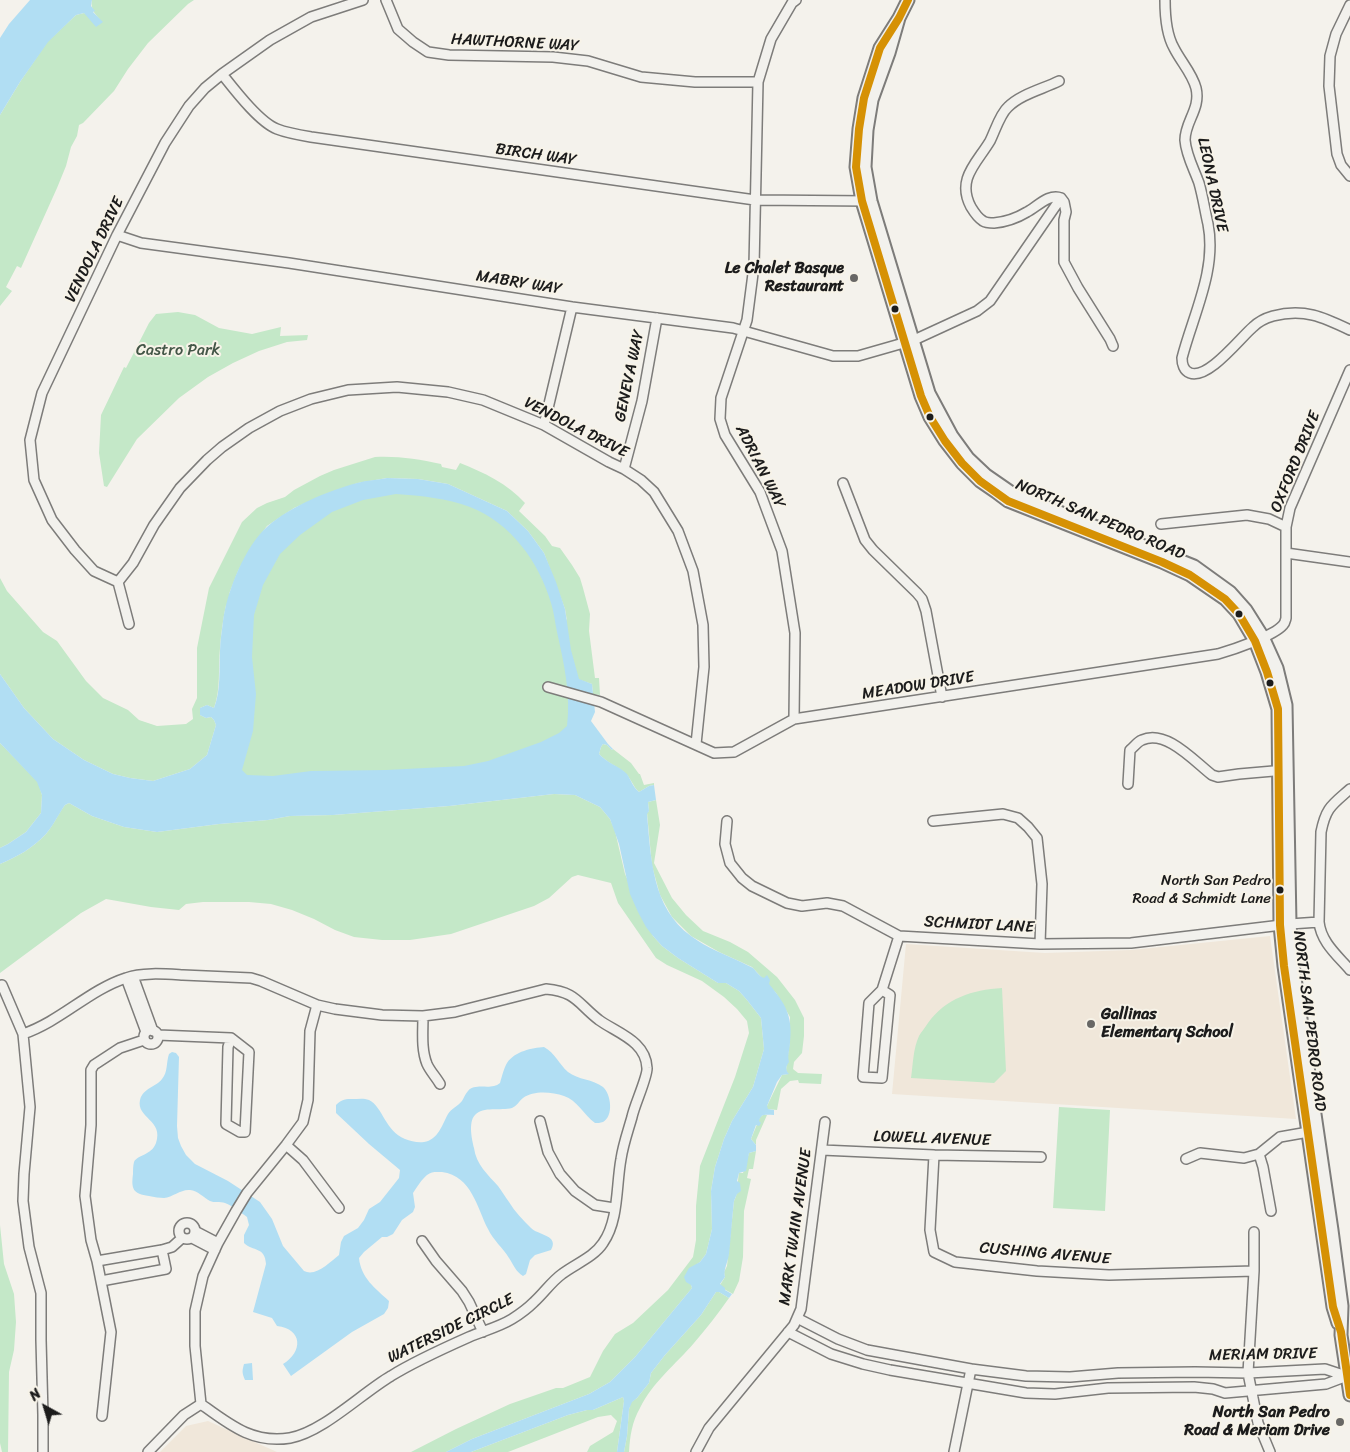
<!DOCTYPE html>
<style>
body{margin:0}
#map{position:relative;width:1350px;height:1452px;overflow:hidden;background:#f4f2ec;font-family:Sriracha,sans-serif}
canvas{display:block}
.north{position:absolute;left:20px;top:1382px;width:50px;height:50px;-webkit-text-stroke:4px #f7f3e8;paint-order:stroke;rotate:321deg;font-size:14px;font-weight:700;line-height:20px;text-align:center;color:#1c1c1c}
.north::after{content:'';display:block;margin:auto;width:18px;height:22px;background:#1c1c1c;clip-path:polygon(50% 0,100% 100%,50% 72%,0 100%)}
</style>
<div id="map">
<canvas width="1350" height="1452"></canvas>
<div class="north">N</div>
</div>
<script>
const g = document.querySelector('canvas').getContext('2d');
g.lineJoin = 'round';
function fill(path, color) { g.fillStyle = color; g.fill(path, 'evenodd'); }
function stroke(path, color, width, dash) { g.strokeStyle = color; g.lineWidth = width; g.lineCap = dash ? 'butt' : 'round'; g.setLineDash(dash || []); g.stroke(path); }
function drawText(font, color, halo, rows, align = 'center') {
  g.font = font + ' Sriracha,sans-serif'; g.lineWidth = 4; g.setLineDash([]); g.textBaseline = 'middle'; g.strokeStyle = halo; g.fillStyle = color; for (const [text, x, y, turn = 0] of rows) {
    g.save(); g.translate(x, y); g.rotate((+turn || 0) * Math.PI / 180); g.textAlign = isNaN(turn) ? turn : align; if (halo) g.strokeText(text, 0, 0); g.fillText(text, 0, 0); g.restore();
  }
}
fill(new Path2D(`
 M1270,936l26,183 -404,-25 14,-150 139,9 86,-3z
 M208,1421l69,31h-117l26,-26z`), '#f0e7da');
fill(new Path2D(`
 M92,0h102l-6,4 -40,39 -20,26 -14,22 -31,32 -4,2 -2,11 -6,11 -5,19 -9,22 -36,80 -4,-2 -11,21 6,4 -12,15v10v-201l20,-33 27,-40 29,-27 8,-2 18,9c-6,-7 -12,-12 -10,-22z
 M178,312l17,3 24,13 33,6 29,-7 -1,9 28,-1 -1,5 -20,2 -28,9 -26,12 -25,14 -29,21 -42,41 -30,48 -3,-1 -5,-33 2,-38 23,-48 2,1 23,-45 7,-9z
 M375,457c24,-1 43,2 66,7l1,3 14,3 4,-7c23,9 48,21 65,40l-6,8 26,25 7,10 8,2 12,17 8,13 3,10 7,26 -1,17 6,47h4l1,17 -7,-1 -1,-10 -12,-4 -2,78 -205,44 -156,-23 9,-174c-3,14 -5,29 -6,43 -2,20 1,41 -6,60l-7,-3 -7,3v7l6,3 5,-1 3,3 2,5 -9,30 -17,14 -37,12 -23,-3 -17,-4 -29,-14 -31,-21 -29,-31 -24,-34v-96l7,13 36,41 14,9 29,40 17,17 25,12 11,10 18,6 29,-2 7,-5 -1,-10 5,-11v-50l12,-60 33,-66 15,-14 10,-5 18,-6 9,-7 26,-14 14,-6zM387,478l31,1 30,5 59,27 21,20 16,22 21,56 2,12 -18,-44 -56,-72 -95,-22 -112,32 -57,79 9,-23 12,-22 17,-23 27,-18 30,-13 34,-12z
 M0,743l38,39 4,13 -1,18 -15,19 -18,12 -8,4z
 M603,744l4,1 5,5 1,-1 18,14 8,11h1l4,11 10,-2v2l-5,1 -10,6c-6,-5 -8,-14 -14,-19 -8,-7 -19,-11 -26,-19l2,-7z
 M554,794l21,1 25,12 10,12 5,12 10,43 28,62 9,10 16,12 40,25h8l13,8 8,9 14,18 3,31 -11,38 -21,34 -8,18 -9,28 -4,24 1,38 -6,25 -6,8 -4,3 -5,20 1,3 -57,69 -25,25 -21,12 -117,45 -26,13h-35l45,-23 54,-25 46,-16h7l27,-11 13,-26 12,-17 18,-11 35,-33 25,-33 3,-17v-34l4,-40 35,-89 14,-44 -2,-12 -10,-12 -13,-12 -22,-16 -35,-16 -11,-7 -38,-55 -7,-20 -33,-8 -6,2 -23,21 -15,8 -83,28 -41,6h-28l-28,-3 -19,-7 -21,-11 -22,-9 -21,-6 -22,-2h-46l-17,2 -7,6 -28,-3 -45,-8 -25,14 -81,60v-109c17,-7 33,-16 46,-30 7,-8 12,-20 19,-29l4,-2 23,13 32,11 33,5 62,-8 49,-4 22,-4 43,-1 116,-9z
 M656,800l4,25 -6,38 18,35 14,17 17,16 27,11 18,10 29,25 18,23 9,18v18l-2,17 -8,9 -1,7 5,4 24,1 -1,10 -22,-1 -1,-3 -8,1 -9,8 -4,21 -10,-1v-3l15,-31 6,-1 -2,-4 4,-30v-23l-14,-24 -24,-26 -33,-15 -28,-16 -19,-19 -12,-22 -8,-29 -5,-53 2,-2 -1,-9z
 M1002,988l4,83 -12,12 -83,-5c2,-14 2,-29 8,-42 2,-4 6,-8 9,-13 18,-25 44,-33 74,-35z
 M1059,1107l51,3 -5,101 -52,-3z
 M763,1115h4l-11,25v5l-5,-6 9,-22z
 M756,1151l-3,18h-4l-2,9 4,1 -7,32 -1,46 -4,24 -6,13 -9,-5 -4,-4 5,-8 -1,-5 3,-6 7,-65c5,-9 3,-18 5,-28h4l6,-20z
 M0,1225l4,39 10,30 2,28 -2,28 -5,22 -1,80h-6l-2,-9z
 M716,1292h3l10,6c-11,16 -23,31 -35,45 -18,21 -42,40 -54,65 -8,14 -10,28 -11,44h-5l3,-16 2,-27 2,-7 6,-4 12,-15 2,-10 14,-18 36,-40z
 M623,1397l1,4 -7,51h-30l3,-6 23,-14 4,-11 -6,-6 -13,2 -90,35h-37l97,-37 19,-5h6z`), '#c4e8c8');
fill(new Path2D(`
 M30,0h62l-1,6 4,5 -2,1 10,10 -7,5 -12,-14 -8,2 -28,27 -28,40 -20,33v-77l9,-14z
 M387,478l31,1 30,5 59,27 21,20 16,22 12,29 9,27 6,41 8,29 13,5 3,28 -4,9 17,23 5,5 -1,1 -5,-5 -4,-1 -2,3 -2,7c8,9 20,12 28,20 4,6 6,13 12,18l10,-6 5,-1 2,15 -8,2 1,9 -2,3c4,44 5,94 44,122 16,12 35,19 52,27 3,2 7,3 10,5 4,4 6,8 11,10l3,-3 3,5 -1,4c16,19 24,32 21,58 0,7 -3,13 -1,20 -3,4 -4,8 0,12l-7,1 -5,7 -10,24 1,3 6,1v5c-8,0 -13,-2 -15,6l2,2 -2,3 -3,-1 -5,14 5,6v6l-7,2 -3,18 -7,2 -2,8 3,2 1,8 -4,3 -3,7c-2,17 -3,35 -5,53 -1,8 -6,16 -4,23l-5,7 5,4v2l7,4 -3,4 -10,-6h-3l-15,23 -36,40 -14,18 -2,10 -12,15 -5,4 -3,7 -2,27 -3,16h-7l7,-51 -1,-4 -30,13h-6l-19,5 -97,37h-25l26,-13 117,-45 21,-12 25,-25 57,-69 -1,-3 -5,-3 -2,-5 5,-9 11,-6 6,-8 6,-25 -1,-38 4,-24 9,-28 8,-18 21,-34 11,-38 -3,-31 -14,-18 -8,-9 -13,-8h-8l-40,-25 -16,-12 -9,-10 -7,-9 -8,-15 -8,-18 -11,-50 -9,-25 -10,-12 -25,-12 -21,-1 -105,12 -116,9 -43,1 -22,4 -49,4 -62,8 -33,-5 -32,-11 -23,-13 -4,2c-7,10 -12,21 -19,29 -13,14 -29,23 -46,30v-16l8,-4 18,-12 15,-19 1,-18 -5,-13 -37,-39v-69l24,34 29,31 31,21 29,14 17,4 23,3 37,-12 17,-14 9,-30 -2,-5 -3,-3 -5,1 -6,-3v-7l7,-3 7,3c7,-18 5,-38 6,-57 0,-10 2,-20 3,-30 4,-30 22,-75 45,-95 23,-20 60,-35 89,-43 10,-3 20,-3 30,-5zM396,494c25,2 51,4 74,13 41,16 69,55 81,96 3,9 4,20 6,29 7,31 14,63 10,94l-8,7 -18,9 -53,19 -24,5 -78,4 -75,1 -38,5 -26,-1 -5,-5 11,-39 3,-37 -4,-37 2,-42 9,-30 17,-31 20,-19 32,-23 31,-12z
 M544,1047c11,6 15,17 24,25 10,8 25,7 35,15 8,7 11,29 0,35 -3,1 -5,1 -8,1 -11,-8 -18,-23 -31,-27 -12,-4 -30,-6 -41,2 -4,3 -6,8 -11,10 -11,3 -29,-2 -37,7 -7,7 -3,25 -1,33 2,16 14,27 24,38 4,5 7,11 11,16 6,10 14,18 22,26 5,5 15,6 20,11 3,4 2,7 0,11l-16,5 -5,5 -4,14 -3,2c-7,-4 -10,-12 -14,-18 -6,-10 -16,-18 -21,-29 -11,-21 -16,-53 -46,-57 -5,0 -10,-1 -15,3 -5,4 -10,12 -14,18l2,14 -2,5 -11,8 -9,14 -6,3h-5l-18,15 -5,6c2,20 16,30 30,43l-1,7 -4,6 -32,18 -61,44 -8,-12c20,-12 20,-35 -6,-38l-5,-8 -19,-6 13,-48c-1,-18 -13,-12 -22,-21v-8l5,-10 -2,-8c-7,-5 -14,-11 -22,-14 -5,-2 -11,0 -15,-2 -7,-4 -12,-10 -20,-11 -9,-1 -17,7 -26,8 -4,0 -10,-1 -15,-2 -16,-2 -18,-7 -16,-22 0,-4 0,-8 1,-12 4,-8 17,-6 22,-19 8,-23 -20,-25 -16,-43 3,-12 16,-13 22,-21 6,-7 4,-16 7,-25l3,-2 4,1 3,4 -2,69 1,12 3,8 5,9 9,9 33,17 32,21 12,17 11,27 21,25c12,6 26,-9 35,-16l2,-13 3,-6 14,-8 6,-8 5,-11 11,-7 19,-24 1,-8 -31,-26 -33,-31v-8c6,-6 10,-6 17,-6 5,0 11,-1 16,1 14,7 16,31 36,39 6,2 12,4 19,3 14,-2 18,-17 24,-28 3,-5 10,-8 14,-13 2,-3 3,-7 6,-10 8,-9 23,0 32,-8 2,-7 4,-15 7,-20 8,-12 25,-15 37,-16z
 M252,1363l1,17h-8c-3,-7 -3,-9 -1,-16z`), '#b1def3');
const street = new Path2D(`
 M386,0l12,29 15,13 15,10 21,3 104,2 35,4 53,16 54,5h63
 M1165,0c0,16 1,34 9,48 7,14 18,25 22,40 5,21 -11,33 -11,52 1,15 9,29 14,43 4,14 6,28 9,41 9,46 -15,91 -26,134 0,6 2,13 8,15 18,7 50,-35 63,-46 5,-5 13,-9 20,-11 31,-8 50,1 77,14
 M1350,5l-14,29 -6,22 -1,30 8,68 4,11 9,11
 M222,74c12,15 37,48 55,55 10,4 22,6 34,8l444,63 113,1
 M1059,81c-16,8 -38,13 -51,26 -8,7 -13,24 -18,34 -13,22 -34,38 -19,66 3,5 7,11 12,14 3,2 8,2 11,2 12,-1 23,-5 33,-11 10,-5 22,-19 34,-14
 M1061,198l3,4 2,10 -2,8v42l14,26 32,51 3,7
 M117,235l24,8 148,20 283,44 161,21 100,28h25l56,-16 63,-29 13,-10 71,-103
 M544,425l28,-118
 M624,469l18,-68 15,-83
 M843,483l22,57 8,10 44,43 5,6 4,12 16,86
 M1161,524l86,-9 22,4 17,8
 M1286,553l64,9
 M118,582l15,-19 21,-38 26,-37 27,-28 15,-13 27,-19 31,-17 31,-12 37,-9 49,-3 51,5 35,8 61,25 65,37 15,7 17,11 13,12 24,39 15,40 10,54 1,42 -8,77
 M129,624l-11,-42 -24,-11 -19,-21 -23,-30 -18,-40 -4,-40 12,-47 75,-158 48,-92 24,-37 16,-18 17,-14 48,-34 41,-23 52,-17
 M548,687l53,15 113,51 20,-1 60,-33 424,-65c14,-4 56,-18 65,-29 2,-2 2,-3 3,-7v-91l4,-19 60,-138
 M794,719l1,-86 -13,-82 -22,-59 -35,-57 -5,-16 1,-21 26,-78 7,-54 4,-184 13,-43 21,-36 4,-3
 M1128,784l2,-34c4,-3 7,-8 12,-10 24,-11 52,21 70,35l6,2 21,-3 46,-4
 M1350,789c-18,16 -24,18 -29,43l-2,90c2,20 18,33 31,48
 M727,821l-2,23 5,19 12,15 10,8 35,17 15,3 25,-3 16,3 56,30 141,8 91,-1 159,-19 29,-2
 M933,821l70,-7 15,4 10,9 9,11 5,46 -2,60
 M133,976l20,55
 M126,978l20,54
 M2,985l21,49 7,73 -6,67 -1,27 6,46 12,46v47l2,75v37
 M882,990l8,5 -8,83 -19,-1 6,-74 13,-13 17,-54
 M423,1016c0,16 -2,33 4,48 3,7 9,13 13,20
 M144 1037a7 7 0 1 1 14 0a7 7 0 1 1-14 0Z
 M23,1034c38,-13 66,-44 103,-56 16,-6 40,-4 57,-3 22,1 45,2 68,3l10,3 56,24 18,4 47,6 41,1 32,-4 91,-23c31,3 31,14 53,31 18,13 47,21 48,48 1,8 -13,38 -15,49 -4,14 -9,28 -11,42 -5,27 -2,61 -18,84 -9,14 -28,21 -41,31 -11,8 -18,19 -28,28 -6,6 -14,12 -22,17 -13,8 -29,12 -43,18 -27,12 -54,24 -78,39 -29,17 -68,56 -101,62 -37,6 -60,-13 -89,-34
 M158,1035l73,3 18,14 -4,80h-5l-14,-8 2,-77 3,-9
 M540,1121l8,31 12,22 15,17 20,14 19,3
 M286,1145l17,15 36,48
 M822,1150l112,5 107,2
 M1259,1154l4,13 8,44
 M934,1155l-4,75 4,22 21,10 82,9 72,4 145,-4
 M1186,1159l14,-6 44,5 15,-4 21,-17 34,-6
 M179 1231a8 8 0 1 1 16 0a8 8 0 1 1-16 0Z
 M195,1231l23,12
 M1254,1232v39l-6,102 10,50 12,29
 M192,1238l23,12
 M422,1241l14,20 26,30 7,11 14,30
 M97,1261l65,-11 10,-3 10,-9
 M101,1281l65,-12 -4,-19
 M797,1318l41,21 29,11 104,19 55,7 44,1 48,-4 77,-1 53,1 77,-4 24,8
 M788,1332l43,22 32,10 27,6 136,23 29,1 53,-6 86,-1 19,2 12,4 101,-9 21,-8
 M201,1404l-6,-58v-35l8,-35 15,-33 18,-32 11,-18 39,-48 17,-23 5,-22 2,-69 7,-26
 M102,1416l9,-84 -14,-71 -6,-21 -6,-44 6,-71v-55l3,-5 26,-17 24,-8
 M148,1452l36,-37 17,-11
 M696,1452l13,-24 85,-103 7,-16 24,-187
 M954,1452l17,-83`);
const secondary = new Path2D(`
 M908,0l-9,18 -19,30 -16,50 -5,31 -3,38 6,34 59,195 9,21 15,24 17,22 18,18 16,11 12,9 154,61 28,13 35,24 14,15 16,27 12,31 11,37 2,216 4,41 49,341 5,16
 M899,18l-10,35 -17,47 -5,30 -2,37 6,34 58,192 23,43 16,22 18,17 26,18 182,73 36,26 16,18 17,27 14,31 9,37 4,219 3,40 39,266 10,76 -1,29 9,60`);
stroke(street, '#7d7c7a', 12);
stroke(secondary, '#7d7c7a', 15);
stroke(street, '#f2f1ed', 9);
stroke(secondary, '#f2f1ed', 11);
stroke(new Path2D(`
 M908,0l-9,18 -19,30 -16,50 -5,31 -3,38 6,34 59,195 9,21 15,24 17,22 18,18 28,20 154,61 28,13 35,24 14,15 16,27 12,31 11,37 2,216 4,41 49,341 8,25 9,63`), '#d69104', 8);
for (const [x, y, r, color] of [
 [854,278,5,"#686765"],
 [895,309,4.5,"#1c1c1c"],
 [930,417,4.5,"#1c1c1c"],
 [1239,614,4.5,"#1c1c1c"],
 [1270,683,4.5,"#1c1c1c"],
 [1280,890,4.5,"#1c1c1c"],
 [1091,1024,5,"#686765"],
 [1340,1422,5,"#686765"]
]) { const dot = new Path2D(); dot.arc(x, y, r, 0, 2 * Math.PI); g.fillStyle = color; g.fill(dot); stroke(dot, '#f7f3e8', 2); }
drawText('15px', '#1c1c1c', '#f7f3e8', [
 ["North San Pedro",1271,881],
 ["Road & Schmidt Lane",1271,899]
], 'right');
drawText('16px', '#1c1c1c', '#f7f3e8', [
 ["HAWTHORNE WAY",515,43,3],
 ["BIRCH WAY",536,155,8],
 ["LEONA DRIVE",1212,185,78],
 ["VENDOLA DRIVE",95,250,-64],
 ["MABRY WAY",519,283,9],
 ["GENEVA WAY",630,376,-78],
 ["VENDOLA DRIVE",576,428,27],
 ["OXFORD DRIVE",1296,462,-68],
 ["ADRIAN WAY",760,467,63],
 ["NORTH SAN PEDRO ROAD",1100,520,23],
 ["MEADOW DRIVE",918,686,-9],
 ["SCHMIDT LANE",979,925,3],
 ["NORTH SAN PEDRO ROAD",1309,1021,83],
 ["LOWELL AVENUE",932,1139,2],
 ["MARK TWAIN AVENUE",796,1227,-82],
 ["CUSHING AVENUE",1045,1254,5],
 ["WATERSIDE CIRCLE",451,1329,-26],
 ["MERIAM DRIVE",1263,1355,-1]
]);
drawText('bold 16px', '#1c1c1c', '#f7f3e8', [
 ["Le Chalet Basque",844,269],
 ["Restaurant",844,287],
 ["Gallinas",1101,1015,"left"],
 ["Elementary School",1101,1033,"left"],
 ["North San Pedro",1330,1413],
 ["Road & Meriam Drive",1330,1431]
], 'right');
drawText('16px', '#435647', '#f7f3e8', [
 ["Castro Park",178,351]
]);
</script>
